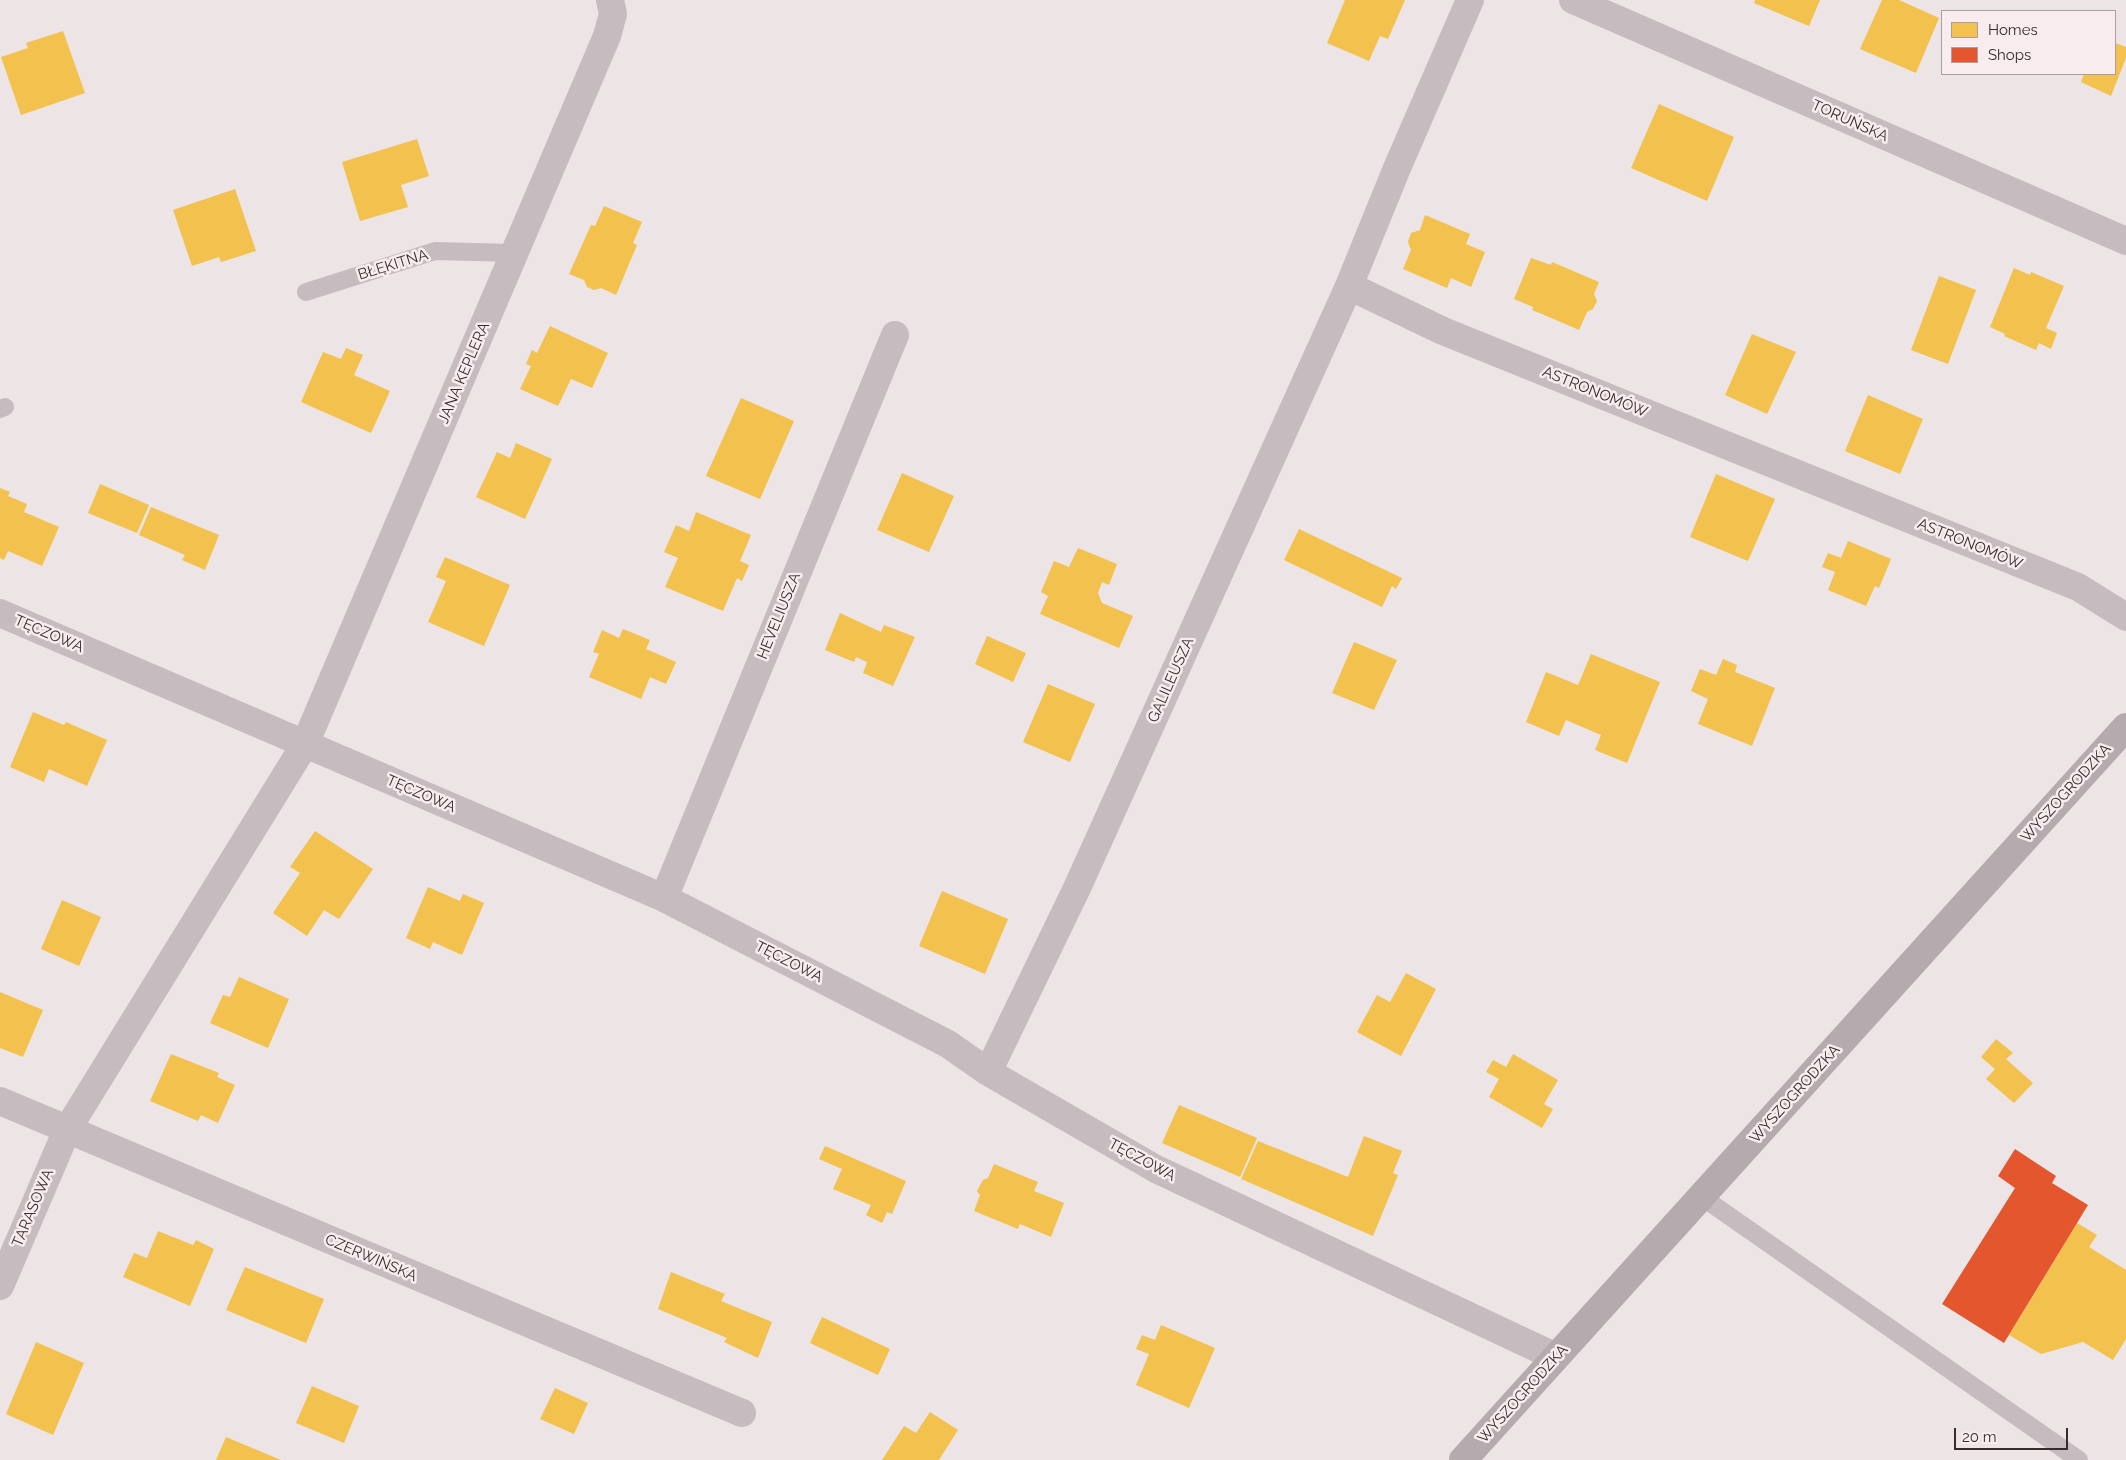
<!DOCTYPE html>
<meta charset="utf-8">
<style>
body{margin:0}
#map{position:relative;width:2126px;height:1460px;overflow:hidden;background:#ece4e5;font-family:Raleway,sans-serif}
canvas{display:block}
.legend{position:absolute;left:1941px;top:10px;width:175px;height:65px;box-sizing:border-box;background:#f8ecee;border:1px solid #ab9fa2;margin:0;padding:6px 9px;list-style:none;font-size:15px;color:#372b2f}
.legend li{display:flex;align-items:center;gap:10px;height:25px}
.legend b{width:25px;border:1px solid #ab9fa2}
.scale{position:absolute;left:1954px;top:1428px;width:114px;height:22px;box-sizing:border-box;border:2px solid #372b2f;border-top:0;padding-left:6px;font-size:15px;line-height:18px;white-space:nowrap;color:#372b2f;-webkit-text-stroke:4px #f8ecee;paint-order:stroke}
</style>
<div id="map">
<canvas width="2126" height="1460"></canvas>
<ul class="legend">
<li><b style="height:14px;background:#f2c14e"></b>Homes</li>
<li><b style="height:14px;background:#e4572e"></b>Shops</li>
</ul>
<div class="scale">20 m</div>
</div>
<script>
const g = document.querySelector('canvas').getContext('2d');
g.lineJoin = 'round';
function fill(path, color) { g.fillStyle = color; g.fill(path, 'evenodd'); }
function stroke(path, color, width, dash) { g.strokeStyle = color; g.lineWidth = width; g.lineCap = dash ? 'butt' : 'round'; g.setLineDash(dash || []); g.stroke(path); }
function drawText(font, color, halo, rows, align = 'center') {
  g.font = font + ' Raleway,sans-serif'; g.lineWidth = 5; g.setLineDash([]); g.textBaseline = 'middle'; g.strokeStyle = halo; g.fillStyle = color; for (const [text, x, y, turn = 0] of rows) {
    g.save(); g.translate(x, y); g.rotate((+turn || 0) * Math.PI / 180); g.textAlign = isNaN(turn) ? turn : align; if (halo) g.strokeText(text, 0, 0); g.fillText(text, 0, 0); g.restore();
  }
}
fill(new Path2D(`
 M1345,0h60l-17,39 -8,-3 -11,25 -42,-18z
 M1755,0h65l-11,26 -55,-23z
 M1882,0h17l40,18 -23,55 -56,-24z
 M63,31l22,62 -64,22 -20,-58 27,-9 -2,-5z
 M2115,43l11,4v11l-15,38 -30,-14 3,-8h31z
 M1659,104l75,33 -27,64 -76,-33z
 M417,139l12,37 -28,9 7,22 -48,14 -18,-59z
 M235,189l21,62 -35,11 -2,-5 -27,9 -19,-56z
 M604,206l38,16 -9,21 4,2 -21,50 -15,-7 -7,2 -7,-3 -3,-7 -15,-6 22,-49 4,1z
 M1425,215l45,19 -4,10 19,8 -14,35 -20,-9 -4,10 -44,-19 8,-19 -3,-8 3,-9 9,-3z
 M1531,258l20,7 1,-3 47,20 -5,12 3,7 -4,8 -6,3 -8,18 -37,-16 -10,-4 1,-3 -19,-8z
 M2014,268l16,7 1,-3 33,14 -18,42 11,5 -6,16 -12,-6 -3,7 -32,-14 1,-2 -15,-7z
 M1939,276l37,14 -28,74 -37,-14z
 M550,326l58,27 -16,35 -21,-9 -13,27 -38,-17 11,-23 -5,-2 6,-14 5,3z
 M1752,334l44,18 -29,62 -42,-19z
 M346,348l17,7 -9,20 36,16 -19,42 -70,-31 22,-50 18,7z
 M1868,395l55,24 -23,55 -55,-23z
 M741,398l53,23 -34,78 -54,-23z
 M516,443l36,16 -27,60 -49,-22 21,-45 13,6z
 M902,473l52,23 -25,56 -52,-22z
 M1716,474l59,25 -27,62 -58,-24z
 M100,484l49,21 -12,28 -49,-20z
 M0,488l10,4 -2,4 19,8 -3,8 35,15 -17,39 -34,-15 -4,9 -4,-2z
 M151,507l68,28 -14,35 -23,-10 3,-5 -46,-20z
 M696,512l55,23 -11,26 9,4 -7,16 -5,-3 -14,33 -58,-24 13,-29 -14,-6 12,-27 13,6z
 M1299,529l103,49 -6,11 -4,-3 -10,21 -98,-47z
 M1848,541l43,18 -12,29 -4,-2 -9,20 -38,-16 7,-18 -13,-5 6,-14 13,5z
 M1078,548l39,16 -8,21 -7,-3 -4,11 4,10 31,13 -14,32 -79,-34 8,-18 -7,-4 13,-31 15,6z
 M445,557l65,28 -26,61 -56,-24 18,-41 -10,-4z
 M840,613l41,19 3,-7 31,12 -22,49 -30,-13 4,-11 -11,-5 -2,5 -29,-12z
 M623,629l27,11 -4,9 30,13 -10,22 -16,-7 -9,22 -52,-22 10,-23 -6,-2 9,-22 17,8z
 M987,636l39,17 -13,29 -38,-18z
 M1354,642l43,18 -23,50 -42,-17z
 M1591,654l69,28 -33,81 -32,-13 6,-15 -35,-15 -7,16 -33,-14 20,-50 32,13z
 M1723,659l14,6 -2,7 40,16 -23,58 -54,-22 10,-25 -17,-8 9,-22 16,6z
 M1048,684l47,20 -25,58 -47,-20z
 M33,712l31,13 2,-3 41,18 -20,46 -38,-17 -5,13 -34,-15z
 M315,831l58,38 -34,50 -15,-9 -17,26 -34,-23 27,-40 -10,-6z
 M428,887l32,14 3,-7 21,9 -22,52 -29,-13 -3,7 -24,-11z
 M942,891l66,28 -23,55 -66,-28z
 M62,900l39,17 -22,49 -38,-17z
 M1406,973l30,16 -35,67 -44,-24 20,-37 13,7z
 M239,977l50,22 -21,49 -58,-25 13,-28 7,2z
 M0,992l43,18 -20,47 -23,-9z
 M1996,1039l17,14 -7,6 27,24 -19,20 -28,-24 9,-10 -14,-12z
 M171,1054l48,19 -2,4 18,8 -17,38 -17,-8 -3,6 -48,-20z
 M1513,1054l45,26 -14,24 9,5 -11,19 -53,-31 10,-18 -13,-7 7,-12 13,7z
 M1179,1105l78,33 -17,39 -78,-34z
 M1364,1136l38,15 -9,22 5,2 -25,61 -132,-57 17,-38 90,36z
 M825,1146l81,35 -14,33 -5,-2 -5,11 -16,-8 5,-10 -38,-16 9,-20 -23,-10z
 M994,1164l44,18 -4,9 30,12 -13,34 -31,-13 -2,5 -44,-18 6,-16 -3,-4 6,-11 5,-2z
 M2077,1223l20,12 -8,12 37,23v69l-13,21 -30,-18 -42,12 -32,-19z
 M158,1231l35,14 3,-5 18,9 -24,57 -67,-29 11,-24 13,5z
 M245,1267l79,32 -18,44 -80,-33z
 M671,1272l54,22 -4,7 51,21 -14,36 -34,-16 3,-4 -69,-29z
 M822,1317l68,32 -12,26 -68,-32z
 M1161,1325l54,23 -26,60 -53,-23 13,-31 -13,-5 6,-14 13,5z
 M36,1342l48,21 -31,72 -47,-21z
 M312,1386l47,20 -15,37 -48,-20z
 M555,1388l33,15 -14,31 -34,-15z
 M930,1412l28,18 -19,30h-57l22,-34 12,7z
 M226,1437l55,23h-65z`), '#f2c14e');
fill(new Path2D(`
 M2015,1149l41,27 -4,7 36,22 -84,138 -62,-39 73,-116 -17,-12z`), '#e4572e');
stroke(new Path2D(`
 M306,292l129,-41 78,2
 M0,409l5,-2
 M1702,1197l377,263`), '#c6bcbf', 18);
stroke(new Path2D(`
 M1470,0l-73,168 -48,118 94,45 635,256 48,30
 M1573,0l553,241
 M0,613l664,285 284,146 40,28 168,97 400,188
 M664,898l231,-563
 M988,1072l89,-184 272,-602
 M0,1101l742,312
 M0,1286l67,-156 238,-386 302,-708 6,-22 -3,-14`), '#c6bcbf', 28);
stroke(new Path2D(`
 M1463,1460l663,-733`), '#b5abae', 28);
drawText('15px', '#372b2f', '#f8ecee', [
 ["TORUŃSKA",1850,121,24],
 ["BŁĘKITNA",393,265,-17],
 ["JANA KEPLERA",464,373,-67],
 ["ASTRONOMÓW",1595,392,22],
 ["ASTRONOMÓW",1970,544,22],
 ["HEVELIUSZA",779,616,-68],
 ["TĘCZOWA",49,634,23],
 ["GALILEUSZA",1171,680,-66],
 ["WYSZOGRODZKA",2066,793,-48],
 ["TĘCZOWA",421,794,23],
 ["TĘCZOWA",789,962,27],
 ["WYSZOGRODZKA",1795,1094,-48],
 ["TĘCZOWA",1142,1160,28],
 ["TARASOWA",33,1208,-67],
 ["CZERWIŃSKA",371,1258,23],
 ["WYSZOGRODZKA",1523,1394,-48]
]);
</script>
